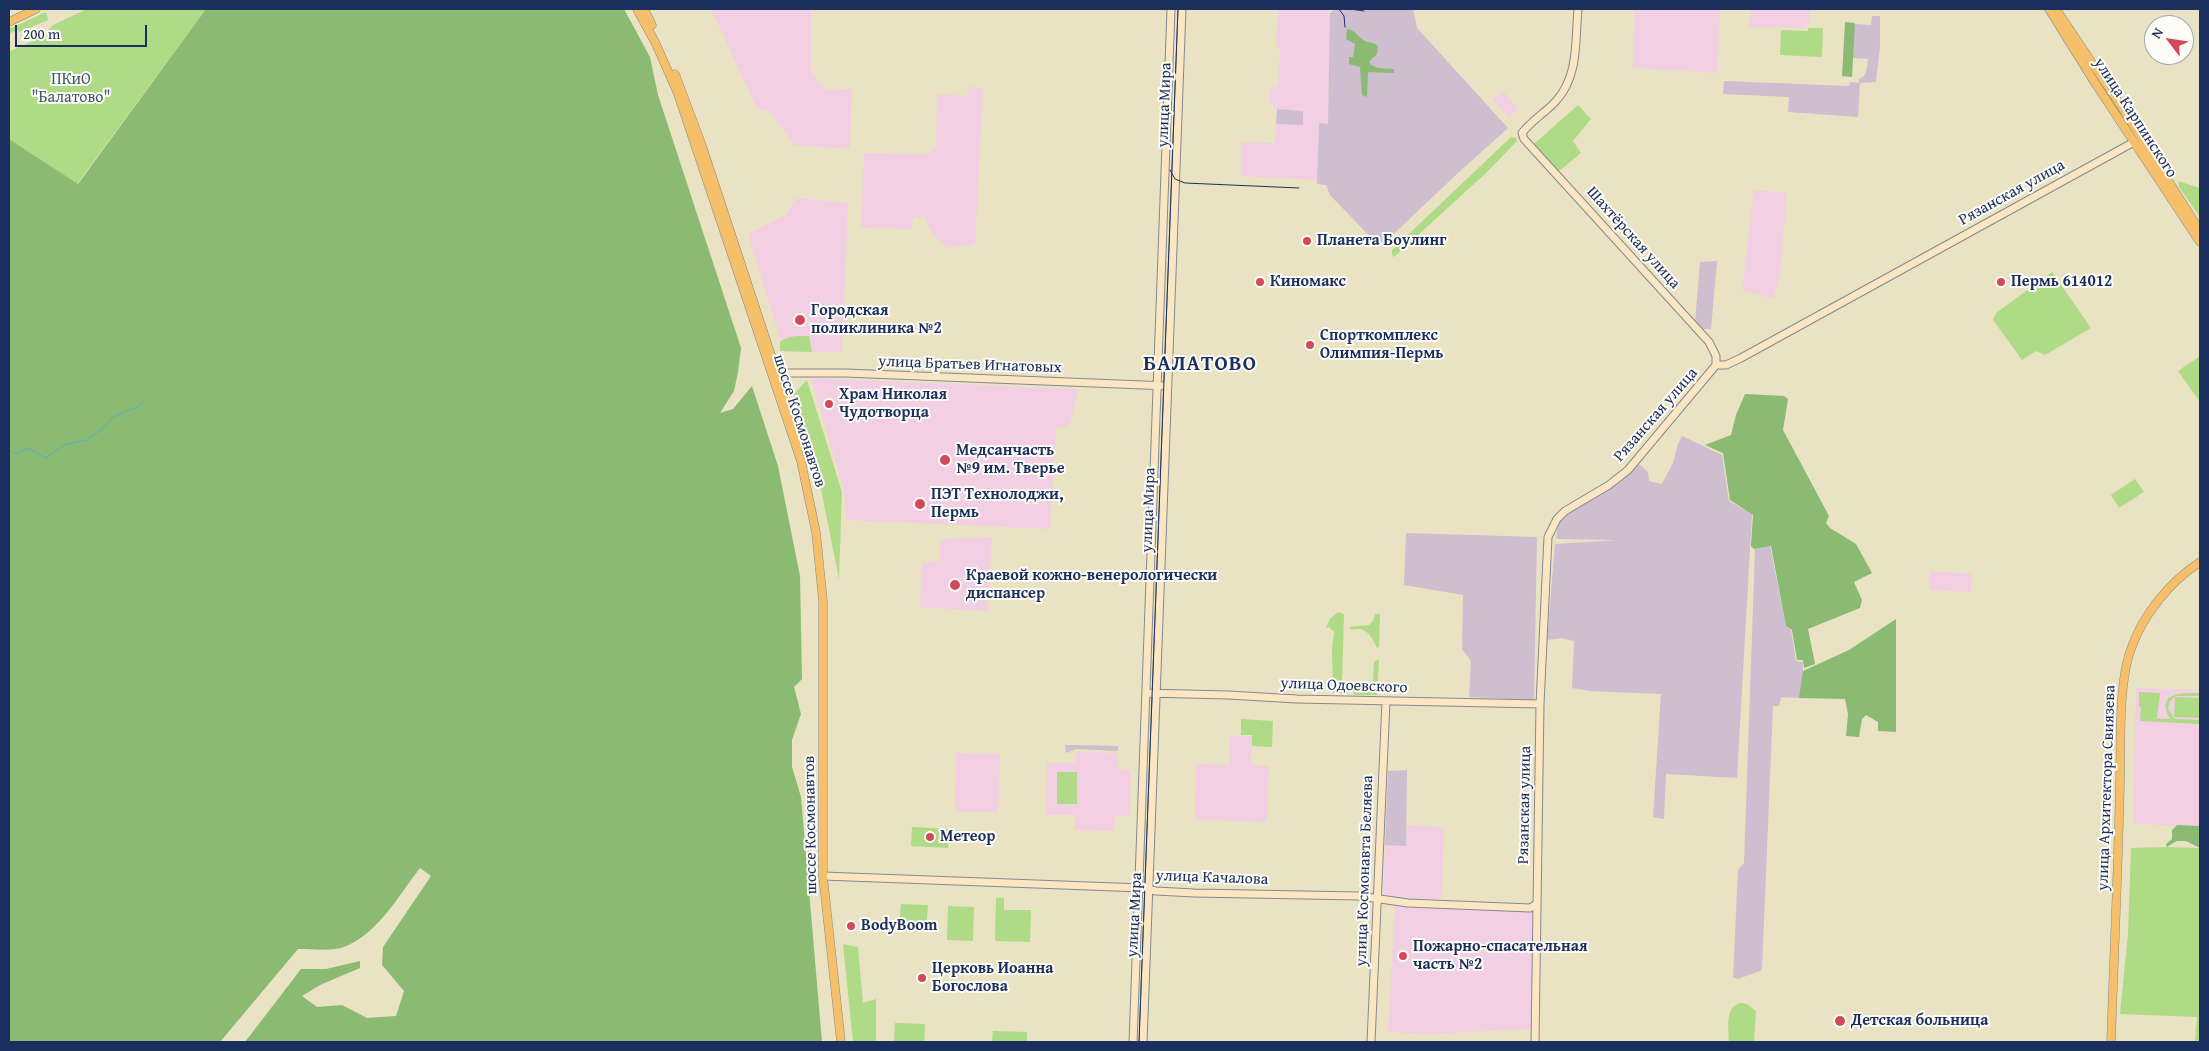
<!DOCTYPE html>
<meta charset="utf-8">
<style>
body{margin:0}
#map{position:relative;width:2209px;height:1051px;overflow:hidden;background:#e9e3c3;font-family:"Gentium Book Plus",serif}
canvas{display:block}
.frame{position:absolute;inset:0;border:10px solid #1b2f5e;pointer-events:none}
.north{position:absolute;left:2144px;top:15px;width:50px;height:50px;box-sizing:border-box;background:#fdfcf7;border:1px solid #a3aaba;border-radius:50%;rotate:301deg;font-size:14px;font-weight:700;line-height:20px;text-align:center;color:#1b2f5e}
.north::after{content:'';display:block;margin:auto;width:18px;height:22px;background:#d1495b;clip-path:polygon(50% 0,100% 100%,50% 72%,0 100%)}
.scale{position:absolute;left:15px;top:25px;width:132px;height:22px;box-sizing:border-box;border:2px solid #1b2f5e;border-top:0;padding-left:6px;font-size:15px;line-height:18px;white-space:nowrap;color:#1b2f5e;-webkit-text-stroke:4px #fdfcf7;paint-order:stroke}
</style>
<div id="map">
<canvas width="2209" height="1051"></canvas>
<div class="frame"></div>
<div class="north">N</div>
<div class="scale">200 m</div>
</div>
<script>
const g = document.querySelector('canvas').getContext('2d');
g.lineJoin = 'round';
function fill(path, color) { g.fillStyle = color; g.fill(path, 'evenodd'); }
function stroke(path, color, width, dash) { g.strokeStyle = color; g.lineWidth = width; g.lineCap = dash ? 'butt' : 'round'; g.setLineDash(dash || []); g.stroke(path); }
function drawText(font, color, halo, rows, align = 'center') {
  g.font = font + ' "Gentium Book Plus",serif'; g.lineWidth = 4; g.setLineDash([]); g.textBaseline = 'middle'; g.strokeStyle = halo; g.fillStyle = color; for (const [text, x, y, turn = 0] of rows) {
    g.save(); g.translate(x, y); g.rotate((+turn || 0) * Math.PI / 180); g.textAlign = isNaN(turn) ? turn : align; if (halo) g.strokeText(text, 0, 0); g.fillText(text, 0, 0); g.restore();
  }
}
fill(new Path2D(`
 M711,9h100v63l15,18 26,-1 -2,60 -56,-4 -25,-35 -12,-1z
 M1278,9h49l3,4 -2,112 -9,-2 -2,57 -76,-4 1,-34 33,1 1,-19 26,1 1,-14 -27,-2 -6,-7v-15h8l2,-38 -4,-5z
 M1635,9h85l-3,64 -84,-5z
 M1750,9h61l-1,12 -5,7 -56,-1z
 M968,87l15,1 -8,156 -27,4 -15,-13 -9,-18h-11l-1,12 -51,-1 3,-75 65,1 7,-8 1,-52 30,2z
 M1503,91l15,18 -9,8 -16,-17z
 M1754,190l33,3 -7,81 -7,25 -31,-9z
 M796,198l52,5 -6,149h-58l-36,-118 38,-19z
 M811,378l268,11 -10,37 -13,2 -6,101 -204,-9 -2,-29z
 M992,537l-5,74 -67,-4 2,-43 17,-3 2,-22z
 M1930,571l42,3 -1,18 -42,-2z
 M2136,688l64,2v136l-67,-2z
 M1230,736l22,1 -1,28 18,1 -2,56 -72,-2 1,-56 33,1z
 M1076,752l42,1v16l13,1 -1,46h-15l-1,15 -39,-1v-15h-29l1,-52h29z
 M956,753l44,1 -2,58h-43z
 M1407,825l37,2 -2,69 -3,3 -40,-1 -16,-3 2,-50h21z
 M1395,906l138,6 1,5 -3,112 -104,5 -39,-2z`), '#f2cfe2');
fill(new Path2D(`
 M1335,9h78l4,19 91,100 -49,44 -79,75 -50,-52 -4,-10 -9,-1 2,-61 9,1 2,-111z
 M1872,16h8v30l-4,36 -16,1 -2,34 -70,-5 1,-15 -66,-3 1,-13 125,5 2,-4 8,1v-4l5,-3 3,-8 1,-9 -15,-1 1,-34 17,1z
 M1277,109l26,2v14l-27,-1z
 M1717,261l-6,68h-8l-8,-7 5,-60z
 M1682,436l40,19 7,46 23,13 -15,264 -71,-4 -2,45 -11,-2 8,-123 -71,-3 -18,-3 2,-47 -12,-3 -15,2 8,-96 63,-4 -62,-1 2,-15 18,-17 35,-19 27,-25 10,9 1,9 13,3 11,-21 5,-19z
 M1406,533l131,4 -3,163 -65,-3 2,-36 -9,-12 1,-54 -59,-10z
 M1770,546l16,80 5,4 5,31 7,1v21l-4,15 -18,-1 -2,9h-6l-11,262 -2,3 -22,8 -5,-2 5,-107 6,-7 11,-314z
 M1065,745h7l46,1v5l-42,-2 -10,4z
 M1407,770l-1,76 -21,-1 3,-74z`), '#cfbdd0');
fill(new Path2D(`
 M87,9h119l-129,175 -68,-45v-87l32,-15 12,-12z
 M46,12l2,8 -28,12 -3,-2 -8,4v-5z
 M1808,28h15l-1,29 -42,-2 1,-25 27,1z
 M1578,105l13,14 -18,22 8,12 -23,19 -24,-28z
 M1511,137l5,1 1,3 -31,32 -92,84 -2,-2v-5z
 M2178,181l22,7v29l-21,-30z
 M2052,272l39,56 -46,27 -9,-4 -14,9 -29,-40 3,-7z
 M809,336l3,16 -32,-1v-9c9,-7 18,-6 29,-6z
 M2200,356v46l-22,-31z
 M807,380l35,112 -3,87 -21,-105 -18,-52 -6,-28z
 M2135,479l9,13 -25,16 -8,-13z
 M1338,612l6,2 -2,66 8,10 -1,3h-16l-1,-44 2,-17 -5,-5 -3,1 4,-9z
 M1375,614h5l-1,33 -2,1c-6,-13 -11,-22 -26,-18l-2,-3 20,-2 4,-4z
 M1379,659l-2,36h-23l-1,-4 16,-4 4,-7 1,-18z
 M2139,692l21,1 -3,25h-11l24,1c-15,-27 11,-26 30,-26v3h-24l-6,5 -2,8 7,10 25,1v4l-60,-3 1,-14h-2z
 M2175,697l25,1v20l-26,-1z
 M1241,719l32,2 -1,26 -20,-1v-11h-11z
 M1057,772h20v32h-20z
 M912,827l37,2 -1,19 -37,-2z
 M2167,847l33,1v194h-5l2,-25 -77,-3 8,-80 3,-86z
 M996,898h8v12h27l-1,32 -35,-1z
 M901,904l27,1 -2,27 -27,-2z
 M948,906l26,1 -1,34 -26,-1z
 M843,944l15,3 5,56 13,-4v43h-23z
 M1742,1003l5,1 9,7 -2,31h-25c0,-13 -5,-37 13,-39z
 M895,1023l30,1 -1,18h-30z
 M993,1031l34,1v10h-35z`), '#afda86');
fill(new Path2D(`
 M206,9h418l26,48 8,38 83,253 -3,24 -4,19 -14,22 13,-4 19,-23 26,80 22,110 2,103 -8,8 7,27 -9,26v27l9,30 21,245h-577l56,-73h25l34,-8v7l-40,17 -18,11 15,11 25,-2 25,13 29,-2 8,-25 -22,-26 1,-18 48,-71 -11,-8c-22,28 -43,68 -79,80 -12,3 -30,1 -43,1l-78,93h-211v-903l69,45z
 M1845,22l10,1 -3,54 -10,-1z
 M1347,29c8,0 11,9 18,12 5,2 8,1 13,5l-1,8 -8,8c5,8 16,6 25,7v4l-26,-1 -1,25 -5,-2 -2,-28 -11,-3v-7h4l2,-13 -9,-5z
 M1745,394l39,2 4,3 -5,31 46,86 -3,7 4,5 26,16 16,29 -18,9 8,18 -2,8 -52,21 7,35 -11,4 -1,-8h-6l-5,-30 -6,-4 -15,-80 -17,3 -3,-3 2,-31 -23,-15 -7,-47 -18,-8 26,-10 5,-20z
 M1896,619v113l-18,-1v-9l-12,-7 -4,4 -3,18 -13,-1 2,-22 -3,-15 -46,-1 4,-27 46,-21z
 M2177,825l23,1v22l-14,-7h-9l-10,6 -1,-3 6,-5v-9z`), '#8bba73');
stroke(new Path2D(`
 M9,450l7,4 11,-6 19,10 18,-13 23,-5 15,-11 11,-12 24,-10 6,-5`), '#4bb5c8', 1);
const secondary = new Path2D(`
 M1578,9c-3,32 1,67 -22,92 -11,12 -24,19 -34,32l2,6 185,203 7,14v9
 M773,373h72l323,13
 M1146,693l82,2 69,4 243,5
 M823,876l319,12 14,3 38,2 165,3 49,7 122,5 7,-4
 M1133,1042l38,-1033
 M1143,1042l39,-1033
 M1371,1042l15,-341
 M1535,1042l5,-338 8,-167 9,-18 8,-8 44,-26 19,-15 88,-105h10l15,-7 393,-216`);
const primary = new Path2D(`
 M637,9l19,35 22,50 123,367 15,71 7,69v275l18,166
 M644,9l8,16
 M2049,9l46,74 105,159
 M2056,9l67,100 77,122
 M9,22l27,-13
 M675,74l26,69 100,303
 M2111,1042c3,-86 7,-171 9,-257 1,-39 -2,-101 11,-136 12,-35 39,-67 69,-87`);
stroke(secondary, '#828990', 9);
stroke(primary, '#828990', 9);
stroke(secondary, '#fbe6c4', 7);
stroke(primary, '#f6c06b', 8);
stroke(new Path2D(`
 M1339,9l5,7 1,11
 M1350,9l14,2
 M1170,170l5,9 10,4 114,5
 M1139,1042l39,-1033`), '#1b2f5e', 1);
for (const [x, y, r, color] of [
 [1307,241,5,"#d1495b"],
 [1260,282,5,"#d1495b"],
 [2001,282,5,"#d1495b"],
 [800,320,6,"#d1495b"],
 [1310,345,5,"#d1495b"],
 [829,404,5,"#d1495b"],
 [945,460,6,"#d1495b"],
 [920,504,6,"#d1495b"],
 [955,585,6,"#d1495b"],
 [930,837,5,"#d1495b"],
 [851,926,5,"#d1495b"],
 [1403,956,5,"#d1495b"],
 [922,978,5,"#d1495b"],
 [1840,1021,6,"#d1495b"]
]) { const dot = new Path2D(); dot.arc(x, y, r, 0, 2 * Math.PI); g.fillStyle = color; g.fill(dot); stroke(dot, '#fdfcf7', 2); }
drawText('16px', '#405a68', '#fdfcf7', [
 ["ПКиО",71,80],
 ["\"Балатово\"",71,98]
]);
drawText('16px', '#1b2f5e', '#fdfcf7', [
 ["улица Мира",1165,105,-88],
 ["улица Карпинского",2135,118,57],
 ["Рязанская улица",2012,193,-29],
 ["Шахтёрская улица",1633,238,48],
 ["улица Братьев Игнатовых",970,365,2],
 ["Рязанская улица",1656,415,-49],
 ["шоссе Космонавтов",799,421,72],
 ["улица Мира",1149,510,-88],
 ["улица Одоевского",1344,686,2],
 ["улица Архитектора Свиязева",2107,788,-88],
 ["Рязанская улица",1525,805,-89],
 ["шоссе Космонавтов",811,825,-91],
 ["улица Космонавта Беляева",1365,871,-88],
 ["улица Качалова",1212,878,2],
 ["улица Мира",1135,915,-87]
]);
drawText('bold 16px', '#1b2f5e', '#fdfcf7', [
 ["Планета Боулинг",1317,241],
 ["Киномакс",1270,282],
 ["Пермь 614012",2011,282],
 ["Городская",811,311],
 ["поликлиника №2",811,329],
 ["Спорткомплекс",1320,336],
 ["Олимпия-Пермь",1320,354],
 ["Храм Николая",839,395],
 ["Чудотворца",839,413],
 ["Медсанчасть",956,451],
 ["№9 им. Тверье",956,469],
 ["ПЭТ Технолоджи,",931,495],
 ["Пермь",931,513],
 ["Краевой кожно-венерологически",966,576],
 ["диспансер",966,594],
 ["Метеор",940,837],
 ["BodyBoom",861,926],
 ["Пожарно-спасательная",1413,947],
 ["часть №2",1413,965],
 ["Церковь Иоанна",932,969],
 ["Богослова",932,987],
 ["Детская больница",1851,1021]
], 'left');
g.letterSpacing = '1px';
drawText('bold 21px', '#1b2f5e', '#fdfcf7', [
 ["БАЛАТОВО",1200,365]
]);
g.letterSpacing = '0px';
</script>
